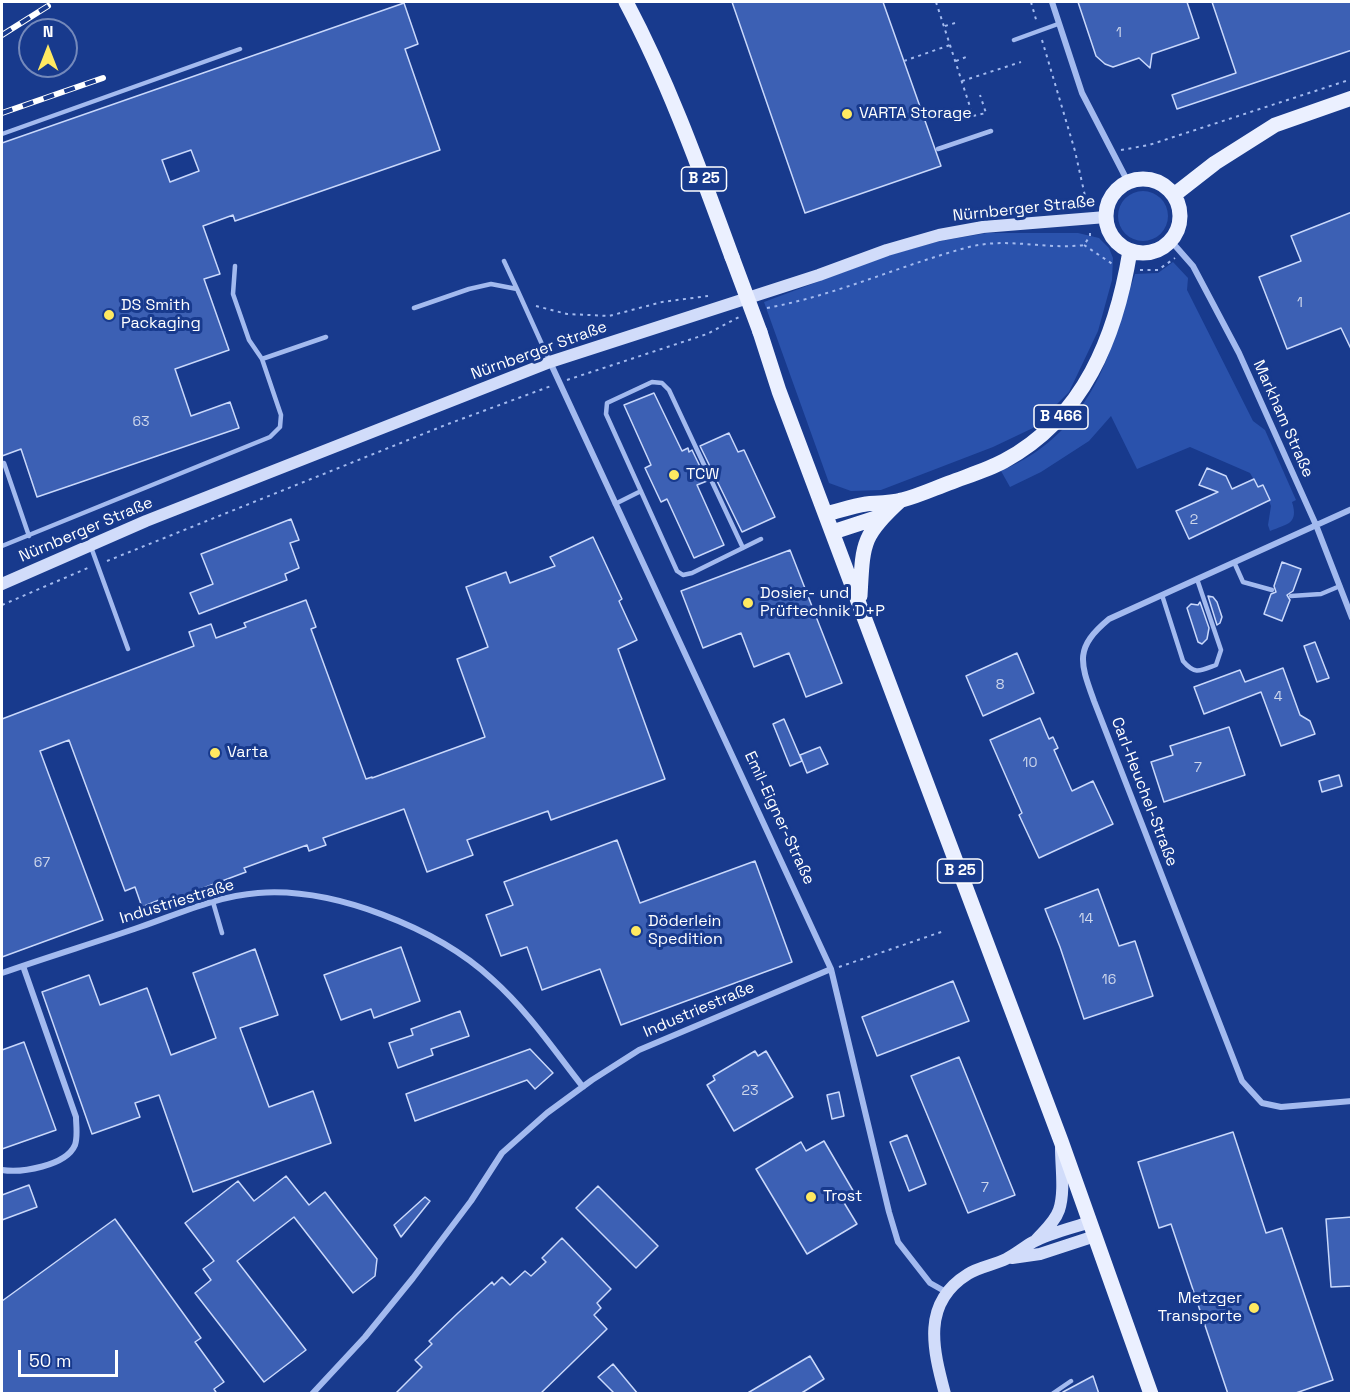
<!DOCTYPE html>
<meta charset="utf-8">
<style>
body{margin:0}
#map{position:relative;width:1353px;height:1395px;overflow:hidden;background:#183a8d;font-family:"Space Grotesk",sans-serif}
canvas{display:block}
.frame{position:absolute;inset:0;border:3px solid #fff;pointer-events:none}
.north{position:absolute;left:18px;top:18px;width:60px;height:60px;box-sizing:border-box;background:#183a8d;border:2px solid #7489bb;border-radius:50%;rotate:0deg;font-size:16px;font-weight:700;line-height:24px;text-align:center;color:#fff}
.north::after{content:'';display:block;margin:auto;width:21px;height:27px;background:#ffe961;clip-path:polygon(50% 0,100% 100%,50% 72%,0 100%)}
.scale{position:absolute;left:18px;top:1350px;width:100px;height:27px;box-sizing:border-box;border:3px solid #fff;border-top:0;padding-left:8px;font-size:18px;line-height:21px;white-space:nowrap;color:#fff;-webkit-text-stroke:4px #183a8d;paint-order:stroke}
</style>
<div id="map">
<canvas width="1353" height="1395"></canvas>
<div class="frame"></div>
<div class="north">N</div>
<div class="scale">50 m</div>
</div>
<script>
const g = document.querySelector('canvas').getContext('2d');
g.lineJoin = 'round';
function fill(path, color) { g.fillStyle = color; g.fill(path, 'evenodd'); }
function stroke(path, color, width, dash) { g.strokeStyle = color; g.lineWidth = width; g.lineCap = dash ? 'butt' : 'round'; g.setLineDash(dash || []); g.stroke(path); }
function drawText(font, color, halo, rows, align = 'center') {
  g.font = font + ' "Space Grotesk",sans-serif'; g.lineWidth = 6; g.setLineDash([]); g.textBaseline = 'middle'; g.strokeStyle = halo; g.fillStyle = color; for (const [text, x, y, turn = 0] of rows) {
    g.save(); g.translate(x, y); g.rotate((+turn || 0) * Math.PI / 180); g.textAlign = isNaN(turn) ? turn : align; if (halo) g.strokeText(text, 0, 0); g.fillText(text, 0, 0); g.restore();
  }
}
fill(new Path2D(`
 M1118 216a25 25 0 1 1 50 0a25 25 0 1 1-50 0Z
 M987,233h91l21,5 10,10 4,10 -1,22 -14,51 -29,61 -36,36 -40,19 -112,43 -30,1 -22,-8 -65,-181 125,-47 51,-14z
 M1173,262l15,16 -1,12 66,131 12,9 31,70 -4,2c7,22 -5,22 -22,29l-2,-6 3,-19 -8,-21 -5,2 -8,-14 -60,-26 -53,22 -26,-53 -22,25 -48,31 -31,15 -9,-16c47,-20 80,-54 101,-101 14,-30 22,-64 33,-96l23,-1z`), '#2a52ac');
const building = new Path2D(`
 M732,2h151l58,164 -136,47z
 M1078,2h109l12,36 -47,16 -2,14 -11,-10 -26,9 -8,-3 -9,-8z
 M1212,2h140v48l-175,59 -5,-14 64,-22z
 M404,3l14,41 -13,5 35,101 -205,71 -2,-6 -30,11 17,48 -16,5 25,71 -54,19 16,47 39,-14 9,26 -202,69 -16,-48 -19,7v-313zM191,150l8,21 -29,11 -8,-22z
 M1352,212v139l-11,-23 -54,21 -28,-72 42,-16 -10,-25z
 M654,393l28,58 6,-3 1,4 3,-2 15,31 -10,4 27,60 -30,13 -27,-59 -6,3 -16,-34 6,-3 -27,-60z
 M729,433l9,19 6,-2 31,67 -33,15 -42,-86z
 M1207,468l19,8 6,13 22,-10 4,8 5,-2 7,15 -81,39 -13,-28 42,-19 -19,-7z
 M291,519l8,21 -9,3 9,25 -14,6 2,6 -88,34 -9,-21 23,-9 -12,-30z
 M593,537l29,62 -3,2 18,39 -19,9 47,130 -114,41 -3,-9 -81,29 6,15 -46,17 -23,-63 -81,29 3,7 -17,6 -2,-6 -63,23 2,4 -80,30 -2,-4 -22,9 -7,-20 -10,4 -56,-151 -29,11 63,169 -101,37v-238l192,-73 -5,-14 22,-8 5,14 30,-11 -2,-4 62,-23 10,27 -5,2 55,150 6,-2v1l113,-41 -28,-78 31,-12 -22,-60 40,-15 4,11 45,-17 -5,-9z
 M790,550l52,133 -36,14 -17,-44 -35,14 -13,-34 -38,15 -22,-57z
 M1282,562l19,7 -8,22 -6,4 3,5 -8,21 -18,-7 7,-20 5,-2 -2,-6z
 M1208,596l5,1 4,5 5,15 -2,6 -3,2z
 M1200,602l9,26 -2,11 -5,5 -4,-2 -11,-34 4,-4 7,1z
 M1315,642l14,36 -12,4 -13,-36z
 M1017,653l17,40 -51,23 -17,-40z
 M1283,668l17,47 10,6 5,13 -34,12 -20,-54 -57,22 -10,-27 46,-17 5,12z
 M1040,718l9,21 4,-2 5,11 -4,2 18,41 21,-10 20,43 -74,34 -20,-43 3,-2 -32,-73z
 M784,719l18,42 -12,5 -17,-42z
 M1229,727l16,48 -81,27 -13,-40 22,-7 -3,-9z
 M820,747l8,17 -21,9 -7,-18z
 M1339,775l3,11 -20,6 -3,-11z
 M617,840l23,63 115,-42 37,101 -171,63 -21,-56 -58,21 -15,-43 -26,9 -15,-41 27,-10 -9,-23z
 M1098,889l21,57 16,-5 18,55 -69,23 -24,-72 -15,-38z
 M401,947l19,54 -46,17 -3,-9 -30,11 -17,-45z
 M255,949l23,66 -38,13 29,79 44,-16 18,52 -138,49 -34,-97 -24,8 5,14 -48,17 -50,-142 47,-17 11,30 47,-17 24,67 45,-17 -23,-65z
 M953,981l16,40 -92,35 -15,-39z
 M460,1011l9,25 -38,13 2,6 -35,13 -9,-25 24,-8 -2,-6z
 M24,1042l32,88 -54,19v-99z
 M530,1049l23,24 -18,16 -8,-9 -112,41 -9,-27z
 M755,1051l3,5 8,-5 27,46 -59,34 -27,-46 8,-5 -2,-4z
 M959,1057l56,138 -47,18 -57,-137z
 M839,1092l5,24 -12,3 -5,-24z
 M1233,1132l33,101 16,-5 51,152 -40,14h-65l-57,-170 -12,4 -21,-66z
 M907,1135l19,49 -17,7 -19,-49z
 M824,1141l31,53 -12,7 14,23 -50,30 -51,-85 45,-27 5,9z
 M286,1176l23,29 16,-13 52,67 -2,17 -22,17 -59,-76 -57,44 69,89 -42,32 -69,-89 16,-13 -8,-11 11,-8 -29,-38 53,-42 16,20z
 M29,1185l8,22 -35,13v-25z
 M598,1186l60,60 -22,22 -60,-60z
 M425,1197l5,4 -29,36 -7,-12z
 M1352,1217v69l-21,1 -5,-68z
 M115,1219l86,119 -6,4 29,40 -10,7 3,5h-215v-93z
 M562,1238l49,51 -14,14 4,5 -7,7 13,14 -67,65h-145l27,-27 -7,-7 17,-16 -3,-3 29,-28 34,-31 2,3 8,-8 8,8 15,-14 6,5 15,-14 -4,-4z
 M810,1356l14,23 -24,15h-54z
 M613,1364l25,30h-23l-17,-17z
 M1093,1376l6,18h-38l2,-2z`);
fill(building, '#3c60b4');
stroke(building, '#c9d8fb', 1.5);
stroke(new Path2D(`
 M936,2l37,114 13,-3 -6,-18
 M1031,2l6,21
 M945,26l10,-3
 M1042,40l33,111 12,54
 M904,61l46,-16
 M956,61l10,-4
 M962,81l59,-19
 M1121,150l28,-5 203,-66
 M1084,245l30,20
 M1140,270h18l17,-12
 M536,306l31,8 42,2 53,-14 46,-6
 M767,308c70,-13 134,-43 202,-61 40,-10 76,3 115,-2l6,-9v-4
 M567,380l140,-46 32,-17
 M107,561l341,-137 103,-38
 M2,605l88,-38
 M839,967l105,-36`), '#a3baef', 2, [3, 4.5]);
stroke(new Path2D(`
 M1014,40l44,-16
 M2,134l238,-85
 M938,149l53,-18
 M504,261l13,28
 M414,308l55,-19 22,-5 26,5 33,73
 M262,359l64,-22
 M4,463l25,73
 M615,504l26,-13
 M2,546l268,-109 10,-10 1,-12 -19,-56 -13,-19 -16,-46 2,-28
 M91,547l37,102
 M743,548l-74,-158 -7,-7 -10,-1 -45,21 -1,11 71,157 6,4 9,-2 69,-34
 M1234,562l9,20 29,8
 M1162,595l21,66c12,14 17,10 33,4l5,-15 -24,-71
 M1291,596l30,-2 19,-8
 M213,902l9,31
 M1052,1394l19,-13`), '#a3baef', 4.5);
stroke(new Path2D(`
 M1052,2l30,91 46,89
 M1171,241l22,25 46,87 77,172 36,93
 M550,362l281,607 58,243 9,30 32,41 16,9
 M1352,509l-243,110c-35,29 -29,43 -15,82l148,380 20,22 19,4 71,-6
 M2,973c45,-16 92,-30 138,-46 38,-13 77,-31 118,-34 75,-6 179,35 234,86 35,31 62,71 91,108
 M2,1170c19,3 64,-4 73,-25 3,-9 1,-20 1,-28l-53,-151
 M312,1394l53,-57 48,-59 58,-77 31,-48 45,-40 45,-33 47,-30 192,-81`), '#a3baef', 6);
stroke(new Path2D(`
 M2,584l144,-63 404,-159 269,-87 68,-25 52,-15 44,-8 123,-10
 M1036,1240c8,-9 19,-18 23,-30 6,-18 2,-43 2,-62
 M1012,1258l28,-4 55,-18
 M945,1394c-12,-45 -24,-91 23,-120 11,-7 26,-9 38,-15 10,-5 18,-12 27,-17 17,-9 39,-14 57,-20`), '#d1dcfa', 12);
stroke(new Path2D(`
 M626,2c43,81 74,168 106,255
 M1106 216a37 37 0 1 1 74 0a37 37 0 1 1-74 0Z
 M1174,195l41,-32 60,-38 77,-27
 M760,332l19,59 282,750 90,253
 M826,514c13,-3 26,-8 40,-10 11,-1 24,-1 36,-4 16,-4 31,-11 47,-17 18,-7 38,-13 55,-22 80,-43 112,-125 126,-210
 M833,532l49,-16
 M860,596c3,-52 1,-60 41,-96`), '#ebf0ff', 15);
const rail = new Path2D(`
 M2,35l46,-29
 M2,113l101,-35`);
stroke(rail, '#fff', 6);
stroke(rail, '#183a8d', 4, [11]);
stroke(new Path2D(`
 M732,257l28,75`), '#ebf0ff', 15);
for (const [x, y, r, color] of [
 [847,114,6,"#ffe961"],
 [109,315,6,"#ffe961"],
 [674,475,6,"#ffe961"],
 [748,603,6,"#ffe961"],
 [215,753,6,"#ffe961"],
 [636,931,6,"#ffe961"],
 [811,1197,6,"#ffe961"],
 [1254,1308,6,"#ffe961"]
]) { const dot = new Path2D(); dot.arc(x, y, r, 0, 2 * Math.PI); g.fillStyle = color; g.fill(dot); stroke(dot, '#183a8d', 2); }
drawText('14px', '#ced7ec', null, [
 ["1",1119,33],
 ["1",1300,303],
 ["63",141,422],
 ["2",1194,520],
 ["8",1000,685],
 ["4",1278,697],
 ["10",1030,763],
 ["7",1198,768],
 ["67",42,863],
 ["14",1086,919],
 ["16",1109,980],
 ["23",750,1091],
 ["7",985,1188]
]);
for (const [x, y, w] of [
 [704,179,45],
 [1061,417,54],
 [960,871,45]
]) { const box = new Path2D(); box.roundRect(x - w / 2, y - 12, w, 24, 4.5); g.fillStyle = '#183a8d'; g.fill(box); stroke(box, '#fff', 1.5); }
drawText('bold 15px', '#fff', null, [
 ["B 25",704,179],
 ["B 466",1061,417],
 ["B 25",960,871]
]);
drawText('16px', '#fff', '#183a8d', [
 ["VARTA Storage",859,114],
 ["DS Smith",121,306],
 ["Packaging",121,324],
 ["TCW",686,475],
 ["Dosier- und",760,594],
 ["Prüftechnik D+P",760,612],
 ["Varta",227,753],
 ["Döderlein",648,922],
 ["Spedition",648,940],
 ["Trost",823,1197],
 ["Metzger",1242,1299,"right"],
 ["Transporte",1242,1317,"right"]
], 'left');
drawText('16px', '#fff', '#183a8d', [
 ["Nürnberger Straße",1024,209,-6],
 ["Nürnberger Straße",539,351,-20],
 ["Markham Straße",1283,419,66],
 ["Nürnberger Straße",86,530,-23],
 ["Carl-Heuchel-Straße",1144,792,69],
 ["Emil-Eigner-Straße",779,818,65],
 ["Industriestraße",177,902,-17],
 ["Industriestraße",699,1010,-23]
]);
</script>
